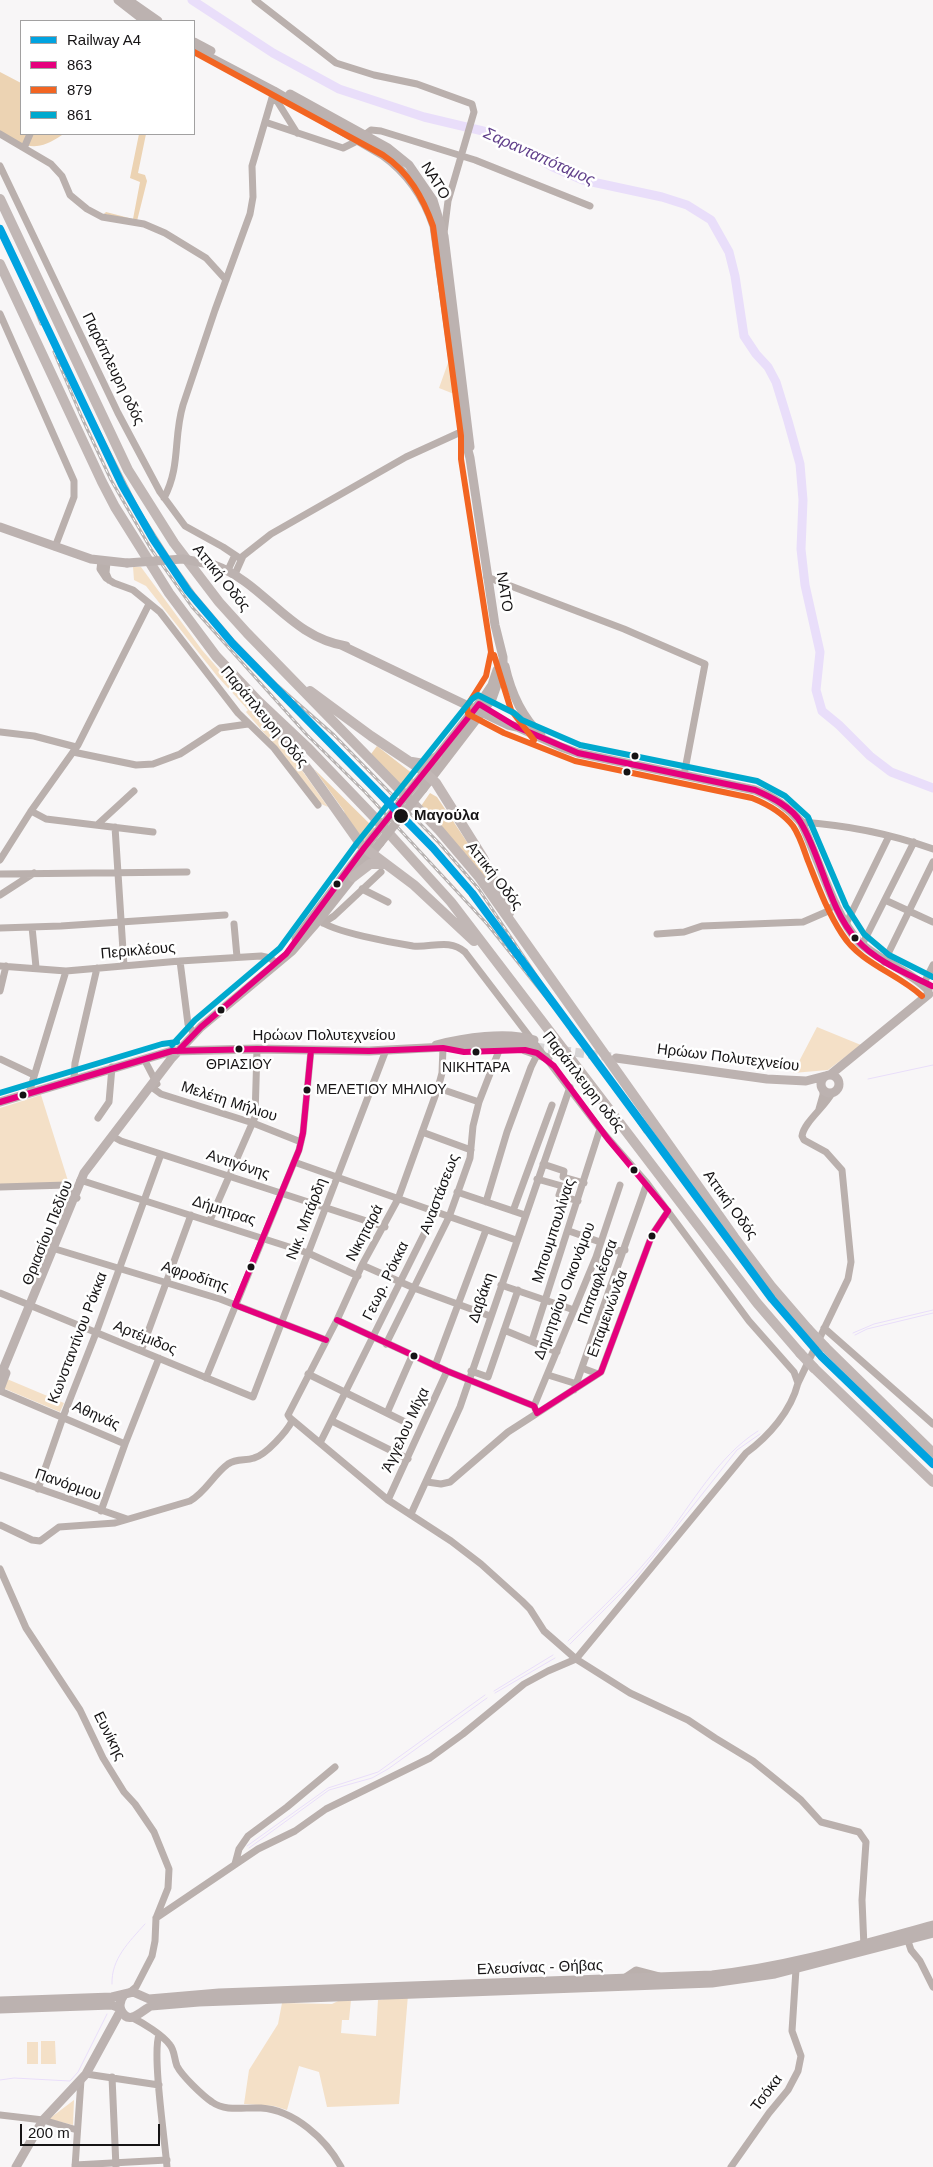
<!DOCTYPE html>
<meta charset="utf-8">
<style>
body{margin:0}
#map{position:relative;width:933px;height:2167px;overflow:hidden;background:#f8f6f7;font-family:Helvetica,sans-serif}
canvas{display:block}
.legend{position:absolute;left:20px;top:20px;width:175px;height:115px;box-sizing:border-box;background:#fff;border:1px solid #a2a1a1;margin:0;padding:6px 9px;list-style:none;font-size:15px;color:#161415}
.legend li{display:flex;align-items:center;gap:10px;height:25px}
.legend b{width:25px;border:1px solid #a2a1a1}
.scale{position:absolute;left:20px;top:2124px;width:140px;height:22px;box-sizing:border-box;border:2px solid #161415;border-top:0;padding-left:6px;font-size:15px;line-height:18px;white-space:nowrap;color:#161415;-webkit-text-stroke:4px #fff;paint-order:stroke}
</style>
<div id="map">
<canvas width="933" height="2167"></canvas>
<ul class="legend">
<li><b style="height:6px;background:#00a3e0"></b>Railway A4</li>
<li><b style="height:6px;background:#e5007d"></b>863</li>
<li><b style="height:6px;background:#f26522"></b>879</li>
<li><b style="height:6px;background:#00a9ce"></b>861</li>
</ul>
<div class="scale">200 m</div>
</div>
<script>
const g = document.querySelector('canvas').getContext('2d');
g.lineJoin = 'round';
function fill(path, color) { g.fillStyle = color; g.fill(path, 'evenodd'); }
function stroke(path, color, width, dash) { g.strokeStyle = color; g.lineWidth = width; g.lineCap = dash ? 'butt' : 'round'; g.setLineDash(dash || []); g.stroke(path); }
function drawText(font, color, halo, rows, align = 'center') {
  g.font = font + ' Helvetica,sans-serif'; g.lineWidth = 5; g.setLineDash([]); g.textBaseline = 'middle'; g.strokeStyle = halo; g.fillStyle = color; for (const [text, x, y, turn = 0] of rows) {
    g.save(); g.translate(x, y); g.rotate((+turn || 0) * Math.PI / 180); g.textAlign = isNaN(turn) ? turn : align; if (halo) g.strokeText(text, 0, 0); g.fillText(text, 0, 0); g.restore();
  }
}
fill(new Path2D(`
 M449,360l5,34 -15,-6z
 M133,567h8l61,83 82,95 44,62 -9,-4 -36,-48 -37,-43 2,-2 -31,-34 -71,-90 -12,-6z
 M817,1027l44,18 -33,25 -35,3z
 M41,1095l28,89h-69v-76z
 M7,1379l57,24 -4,9 -57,-24z
 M408,1995l-9,109 -72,3 -8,-35 -20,-6 -12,44 -13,-4 -30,-2 5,-34 29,-46 4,-21 50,1 8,-4h11l-2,20h-7l-1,13 35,3 2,-36z
 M41,2041h14l1,23h-15z
 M27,2042h11v22h-11z
 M74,2100l-1,25 -24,-6z`), '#f4e0c7');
fill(new Path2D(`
 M0,72l21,11v51h43l-2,1c-26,18 -37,12 -62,-2z
 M139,134h7l-8,39 7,2 2,6 -10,40 -33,-7 2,-2 27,7 7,-37 -10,-4z
 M377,746l36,28v6l-8,9 -34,-35z
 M314,769l61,60 -10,12 -19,-23 -2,-7z
 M430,793l7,4 34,51 18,33 -2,2 -66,-77z`), '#ecd3b3');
stroke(new Path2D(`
 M868,1079l65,-14
 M853,1333l21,-9 59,-14
 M855,1335l12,-6 66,-16
 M568,1641c33,-32 67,-64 95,-100 29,-37 55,-85 95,-110
 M570,1644l66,-66 101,-128 23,-16
 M494,1691l59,-36
 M495,1693l60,-35
 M247,1846l81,-58 50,-16 107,-77
 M249,1848l80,-58 43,-12 16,-9 99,-71
 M112,1984c-1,-25 17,-42 33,-60
 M0,2080l14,-2 56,3 8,-9 29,-58`), '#e9defa', 1);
stroke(new Path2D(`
 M192,0l81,53 66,36 85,28 59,14 15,6 55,30 30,13 79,17 25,8 24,15 18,32 6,24 9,60 12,18 12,13 8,15 12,39 12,43 3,36 -2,49 4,36 15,67 -4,38 6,21 17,14 31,31 21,16 42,16`), '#e9defa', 9);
stroke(new Path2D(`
 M535,1047l76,10`), '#d6d4d5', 9, [9, 4.5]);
stroke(new Path2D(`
 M255,0l81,63 38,12 43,9 55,20 2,8 -26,89 -4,32
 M273,100l4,1 20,32
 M265,122l78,26 12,-6 16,-12 10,1 94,29 115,46
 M0,134l51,30 11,12 8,19 17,14 15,8 42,7 21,9 41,25 20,22
 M24,148l6,-14
 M0,166l118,247 42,79 25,34 38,21 18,12
 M0,314l74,167v16l-19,50
 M164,498c17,-32 9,-60 19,-93l32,-95 35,-96 3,-17 -1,-31 22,-75
 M101,561l-1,8 6,9 8,5 19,7 27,22 78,101 36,35 44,57
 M107,562l-1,11 3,7
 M228,570l7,-15
 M235,574l8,-18 28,-22 135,-77 57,-26
 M487,577l137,52 81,35 -21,111
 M0,732l34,4 42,11
 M73,752l63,13 17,-1 27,-10 40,-26 28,-4
 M31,811l15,8 107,13
 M801,822c45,3 90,12 132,27
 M97,825l37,-34
 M115,827l9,139
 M0,860l31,-49 47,-66 71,-141
 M0,874l187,-2
 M362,889l26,13
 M0,895l34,-22
 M885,900l48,22
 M319,920c13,12 75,23 94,26 18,2 36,-8 52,6l135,177 47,54 102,138 45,51 4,11
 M323,923l11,-7 47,-44
 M234,924l3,33
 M846,924l43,-88
 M32,927l4,40
 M0,928l61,-2 164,-11
 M657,934l27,-2 18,-6 101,-4 23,-10 10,-9
 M862,945l52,-103
 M180,961l8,63 6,10
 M884,962l49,-100
 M0,966l66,5 114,-10 81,-5 9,2 6,5
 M925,981l8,-16
 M0,991l6,-25
 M443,1048l-1,25 -4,15 -40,111 -36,66 -25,55 -49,95 2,3 98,82 63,41 30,23 41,37 8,8 14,22 32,28 54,34 58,27 27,18 38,23 48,39 20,22 38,10 7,10 -4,58 2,47
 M0,1059l34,16
 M144,1059l13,25
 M74,1079l1,-16 22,-95
 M150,1086l11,8 92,29 48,19
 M438,1088l41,14
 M29,1093l37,-122
 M819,1109l4,-14v-6
 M98,1118l11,-16 3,-35
 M422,1132l49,18
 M112,1136l9,5 264,86
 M294,1162l222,78
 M543,1164l21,7 -1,6 21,6
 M537,1179l25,7 -3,9 19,6
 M80,1180l228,73 50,23
 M0,1187l67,-2 3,9 7,4
 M457,1192l68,23
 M486,1202l21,-70 24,-65 7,-14
 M513,1211l39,-106
 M210,1220l45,-103 2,-68
 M569,1231l31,11
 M52,1248l168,51 106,41
 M362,1265l52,23 76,28
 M593,1265l18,-14 14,-1
 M501,1285l73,25
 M0,1293l253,104 133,-347
 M337,1320l110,51 87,35 2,5
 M824,1328l109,96
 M504,1330l53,22
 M532,1341l68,-212
 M386,1344l63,-127 21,-59 3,-32 6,-24 21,-54
 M141,1351l50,-136
 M435,1366l51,-136
 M582,1368l16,6
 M471,1371l17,6 30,-87
 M308,1374l101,50
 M548,1375l29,9
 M206,1378l93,-228 4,-17 8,-83
 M574,1390l73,-207
 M0,1391l125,53
 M534,1406l62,-149 24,-72
 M387,1413l25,-57
 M332,1421l76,38
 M320,1443l115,-231
 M0,1475l127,44
 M427,1482l14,2 9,-2 58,-50 93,-60 51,-137 16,-24
 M38,1489l25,-72 33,-84 65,-179
 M388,1500l59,-129
 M101,1511l24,-67 34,-86
 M411,1514l49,-107 110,-320
 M0,1525l32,15 8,1 19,-14 56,-4 75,-22c16,-9 23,-26 38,-37 9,-6 17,-3 26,-6 12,-3 33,-27 38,-37
 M0,1569l26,59 54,82 23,48 21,34 11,12 19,28 15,37 -1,19 -12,30 -1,23 -3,15 -16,31 -6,5
 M235,1864l4,-15 9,-13 39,-29 48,-40
 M156,1918l102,-69 37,-18 31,-22 104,-51 33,-24 61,-50 24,-13 28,-12 170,-206c23,-17 45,-42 52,-70l50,-104 3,-17 -9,-92 -16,-18 -22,-12 -2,-4c2,-14 23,-29 30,-43
 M906,1935l5,15 9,11 13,26
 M624,1978l12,-8 23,6
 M133,2018c10,5 30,17 37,27 5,6 4,14 7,21 5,10 26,30 35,36 14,10 32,5 49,6 33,2 65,31 80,59
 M159,2035c-7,19 6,106 8,132
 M86,2074l73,11
 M112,2077l4,90
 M0,2115l43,5 34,10
 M75,2165l92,-5
 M75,2167l6,-87
 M731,2167l38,-54 19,-23 10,-19 3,-15 -9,-25 4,-62`), '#bab0ad', 7);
stroke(new Path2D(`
 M118,0l27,21
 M128,0l30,21
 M194,42l17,9
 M194,49l80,42 109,64c25,18 41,41 51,71l29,205 7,27 25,167 8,32v11l-11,31 -69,90
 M290,94l98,54 21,17 24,35 11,36 26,211
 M0,527l91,32 36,4
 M214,565c51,18 75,72 132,81
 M341,645l167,80 9,2 44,20 17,6 177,37c19,7 33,17 46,32 17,34 33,94 58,120 20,19 53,30 69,48
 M505,666c6,27 16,50 36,69
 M417,782l67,-85 8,-12 5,-15
 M296,939l77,-102
 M436,1045c27,-7 71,-14 98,-5
 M525,1050l23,8
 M616,1058l151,21 39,2 19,-5
 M830,1075l99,-81
 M821 1084a9 9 0 1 1 18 0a9 9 0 1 1-18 0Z
 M0,1102l172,-51 85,-2 112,2 133,-7 33,3
 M0,1377l84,-204 87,-114 30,-32 91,-76 27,-31 61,-77
 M0,1389l6,-16
 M124,1995c-4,5 -5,10 -3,15 8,17 21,0 30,-4l48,-4 513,-19 63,-9 158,-41
 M0,2001l112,-4 21,-5 16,7 70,-6 493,-18c75,-8 148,-30 221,-50
 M0,2009l112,-4 8,3
 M16,2167l27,-47 43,-46 35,-64`), '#bcb2b0', 9);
stroke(new Path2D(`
 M0,199l128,271 46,73 45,59 28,31 192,197 40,47 255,360 37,49 37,43
 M0,264l102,218 13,25 54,86 47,63 42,45 51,48 66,69 76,84 306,401 43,50
 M310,691l61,45 51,34 14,13 47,75 26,55
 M270,721l39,50 53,75 52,39 60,56
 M412,762l12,2 13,-7
 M353,877l17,-13h15
 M825,1347l108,106
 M814,1368l119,114`), '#c1b7b5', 10);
const rail = new Path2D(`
 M0,233l14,25
 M25,283l16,41
 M54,352l28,66 29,62 40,69 41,58 115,128 58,57 122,132 65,81
 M68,370l70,139 33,52 24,34 38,45 44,45 57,50 105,108 39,45 70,105
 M571,1032l32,38
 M618,1091l27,41`);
stroke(rail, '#b7b2b1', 3);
stroke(rail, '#fff', 1, [4]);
stroke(new Path2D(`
 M127,563l56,-4 31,6
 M373,837l44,-55
 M380,843l43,-54`), '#bcb2b0', 9);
stroke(new Path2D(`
 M808,1329l17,18
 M800,1353l14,15`), '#c1b7b5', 10);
stroke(new Path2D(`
 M178,1051l23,-24 85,-73 78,-106 115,-144 38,23 61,26 177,37c16,7 37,17 46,33 22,37 27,85 56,117 20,22 49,33 75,46
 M0,1102l172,-51 85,-2 112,2 74,-3 21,4 61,-2 12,3 17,13 54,73 60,72
 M235,1305l64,-155 4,-17 8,-83
 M235,1305l91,35
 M337,1320l110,51 87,35 3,7
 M537,1413l64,-41 51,-137 16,-24`), '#e5007d', 6);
stroke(new Path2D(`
 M194,52l189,103c26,17 40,43 50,71l28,210v23l30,193 -5,24 -19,30 1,8 36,19 71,28 177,37c15,6 31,15 41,28 7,10 11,24 15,35 10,25 19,50 34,73 19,30 55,39 80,62
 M494,655l17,55 23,30`), '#f26522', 6);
stroke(new Path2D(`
 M172,1045l23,-25 85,-72 77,-105 115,-144 6,-4 36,18 8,7 58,25 177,36 28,15 23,21 38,89 18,28 25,21 44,22
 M0,1093l162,-49 15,-2`), '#00a9ce', 6);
stroke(new Path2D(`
 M0,229l122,256 31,54 35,52 45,53 200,204 39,45 300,406 49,57 112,108`), '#00a3e0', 8);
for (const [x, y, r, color] of [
 [635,756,4.5,"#161415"],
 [627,772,4.5,"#161415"],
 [401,816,8,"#161415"],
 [337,884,4.5,"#161415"],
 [855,938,4.5,"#161415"],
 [221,1010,4.5,"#161415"],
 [239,1049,4.5,"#161415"],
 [476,1052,4.5,"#161415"],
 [307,1090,4.5,"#161415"],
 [23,1095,4.5,"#161415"],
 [634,1170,4.5,"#161415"],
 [652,1236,4.5,"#161415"],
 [251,1267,4.5,"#161415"],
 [414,1356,4.5,"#161415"]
]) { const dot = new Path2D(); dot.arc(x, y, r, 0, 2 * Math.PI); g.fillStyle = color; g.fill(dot); stroke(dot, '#fff', 2); }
drawText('14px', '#161415', '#fff', [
 ["ΘΡΙΑΣΙΟΥ",239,1065],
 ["ΝΙΚΗΤΑΡΑ",476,1068],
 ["ΜΕΛΕΤΙΟΥ ΜΗΛΙΟΥ",316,1090,"left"]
]);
drawText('15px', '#161415', '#fff', [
 ["ΝΑΤΟ",435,181,58],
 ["Παράπλευρη οδός",113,369,64],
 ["Αττική Οδός",221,578,51],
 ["ΝΑΤΟ",504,592,81],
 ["Παράπλευρη Οδός",264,717,50],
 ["Αττική Οδός",494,876,52],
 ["Περικλέους",138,951,-5],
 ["Ηρώων Πολυτεχνείου",324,1036],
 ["Ηρώων Πολυτεχνείου",728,1058,7],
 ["Παράπλευρη οδός",583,1082,52],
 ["Μελέτη Μήλιου",229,1102,18],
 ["Αντιγόνης",238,1165,18],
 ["Αναστάσεως",440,1194,-69],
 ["Αττική Οδός",730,1205,54],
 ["Δήμητρας",224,1211,18],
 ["Νικ. Μπάρδη",307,1219,-69],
 ["Μπουμπουλίνας",554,1231,-72],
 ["Θριασίου Πεδίου",48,1233,-68],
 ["Νικηταρά",365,1233,-62],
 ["Αφροδίτης",195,1277,18],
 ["Γεωρ. Ρόκκα",386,1281,-64],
 ["Παπαφλέσσα",598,1282,-70],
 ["Δημητρίου Οικονόμου",565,1291,-69],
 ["Δαβάκη",482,1298,-71],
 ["Επαμεινώνδα",608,1314,-70],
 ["Κωνσταντίνου Ρόκκα",78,1338,-69],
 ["Αρτέμιδος",145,1338,22],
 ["Αθηνάς",96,1416,24],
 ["Άγγελου Μίχα",406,1430,-65],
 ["Πανόρμου",68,1485,19],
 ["Ευνίκης",109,1736,63],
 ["Ελευσίνας - Θήβας",540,1968,-2],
 ["Τσόκα",767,2093,-53]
]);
drawText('bold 15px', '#161415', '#fff', [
 ["Μαγούλα",414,816]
], 'left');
drawText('italic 16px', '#61408b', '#fff', [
 ["Σαρανταπόταμος",539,157,24]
]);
</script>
